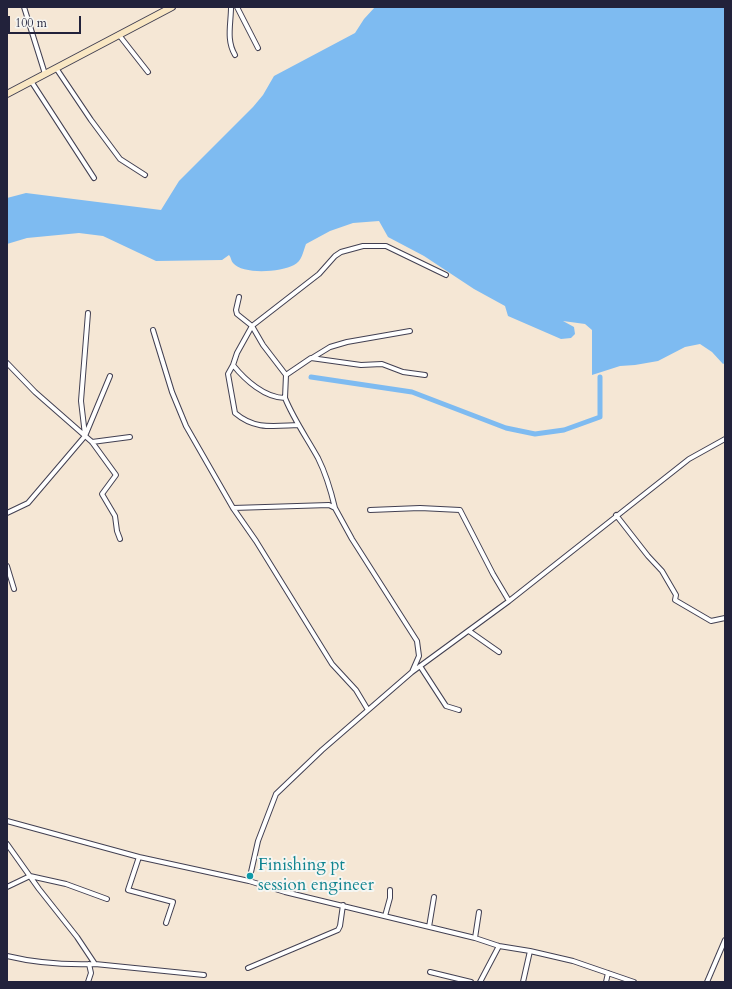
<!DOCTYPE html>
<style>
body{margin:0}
#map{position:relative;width:732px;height:989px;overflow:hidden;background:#f5e7d5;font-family:Cardo,serif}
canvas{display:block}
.frame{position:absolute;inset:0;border:8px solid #22223b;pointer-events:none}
.scale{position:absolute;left:8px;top:16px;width:73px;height:18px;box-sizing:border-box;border:2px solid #22223b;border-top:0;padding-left:5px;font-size:12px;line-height:14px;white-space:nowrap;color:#22223b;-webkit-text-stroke:3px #f6f6f2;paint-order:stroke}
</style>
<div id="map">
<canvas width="732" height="989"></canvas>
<div class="frame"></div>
<div class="scale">100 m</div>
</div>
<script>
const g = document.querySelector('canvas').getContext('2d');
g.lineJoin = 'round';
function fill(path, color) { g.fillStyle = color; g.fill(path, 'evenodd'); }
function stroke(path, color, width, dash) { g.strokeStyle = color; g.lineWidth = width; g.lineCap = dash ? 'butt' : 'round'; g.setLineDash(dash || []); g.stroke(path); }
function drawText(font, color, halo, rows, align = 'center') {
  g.font = font + ' Cardo,serif'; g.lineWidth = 4; g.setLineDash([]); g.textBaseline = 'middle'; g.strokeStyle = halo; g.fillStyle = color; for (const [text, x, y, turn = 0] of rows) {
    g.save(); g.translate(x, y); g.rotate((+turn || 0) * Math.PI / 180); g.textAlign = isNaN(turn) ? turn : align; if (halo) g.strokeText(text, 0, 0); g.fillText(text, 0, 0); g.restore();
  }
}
fill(new Path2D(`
 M375,7h350v356l-2,1 -11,-12 -12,-8 -15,3 -27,14 -23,4 -15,1 -28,9v-45l-7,-6 -22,-3 11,6 1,7 -4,4 -10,1 -53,-23 -3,-10 -31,-17 -50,-33 -36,-19 -9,-16 -26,2 -23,8 -24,13c-3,8 -4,17 -12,21 -13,7 -51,10 -61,-2 -2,-2 -2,-6 -4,-8l-7,5 -66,1 -53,-25 -24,-3 -52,5 -20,6v-46l19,-5 135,17 18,-29 74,-74 10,-12 11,-19 81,-43 9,-14z`), '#7ebbf1');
stroke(new Path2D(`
 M311,377l101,15 94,36 29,6 29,-4 36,-13v-40`), '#7ebbf1', 5);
const minor = new Path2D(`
 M24,7l21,67
 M231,7c0,17 -5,33 4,48
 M237,7l21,41
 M119,35l29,37
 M56,68l35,52 29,39 25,16
 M31,81l63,97
 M239,297l-3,13 1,4 15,12 11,19 23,30 -1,23
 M153,330l19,62 14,34 47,82 23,33 76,123 24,26 12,20
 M312,358l18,-11 17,-5 63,-11
 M7,363l28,29 57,50 24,33 -14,19 13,22 2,15 3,8
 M233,365l-5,9 7,39c20,17 38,13 63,12
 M286,375l25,-17 50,7 21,-1 21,8 22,3
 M85,435l-4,-34 7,-88
 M92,442l38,-5
 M233,508l96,-3 6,3 17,31 65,102 2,15 -7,16
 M335,508c-4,-17 -9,-34 -17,-50 -11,-20 -24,-38 -33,-60 -20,0 -40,-18 -52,-33l4,-12 15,-27 67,-52 16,-18 6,-4 22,-6h23l60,29
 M370,510l50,-2 40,2 33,64 16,27
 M7,513l21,-10 57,-67 25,-60
 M616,515l32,41 14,15 14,24 -1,5 36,21 14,-3
 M7,566l7,23
 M469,631l30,21
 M420,666l26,40 13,4
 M7,821l132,36 110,24 36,11 190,46 24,8 31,5 43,10 61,21
 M7,844l32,45 38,48 18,27 109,11
 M139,857l-11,33 45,12 -7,21
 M249,881l9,-40 18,-47 46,-44 90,-78 97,-71 180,-142 36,-20
 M7,887l23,-11 36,8 41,15
 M385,916l5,-18v-8
 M429,927l5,-30
 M475,938l4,-26
 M7,956c29,7 58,9 88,8
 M248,968l90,-38 2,-4 3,-21
 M430,972l41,10
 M88,982l3,-9 -2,-9
 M480,982l19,-36
 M523,982l7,-31
 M606,982l2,-9
 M707,982l18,-42`);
const secondary = new Path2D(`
 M7,94l165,-87`);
stroke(minor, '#424052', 6);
stroke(secondary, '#424052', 8);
stroke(minor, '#fff', 4);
stroke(secondary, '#f9e7c3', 6);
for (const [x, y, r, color] of [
 [250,876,4,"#0f9aa8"]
]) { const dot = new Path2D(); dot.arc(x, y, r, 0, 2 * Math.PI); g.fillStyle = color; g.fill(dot); stroke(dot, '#f6f6f2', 1.5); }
drawText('17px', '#0d838f', '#f6f6f2', [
 ["Finishing pt",258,866],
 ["session engineer",258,886]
], 'left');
</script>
